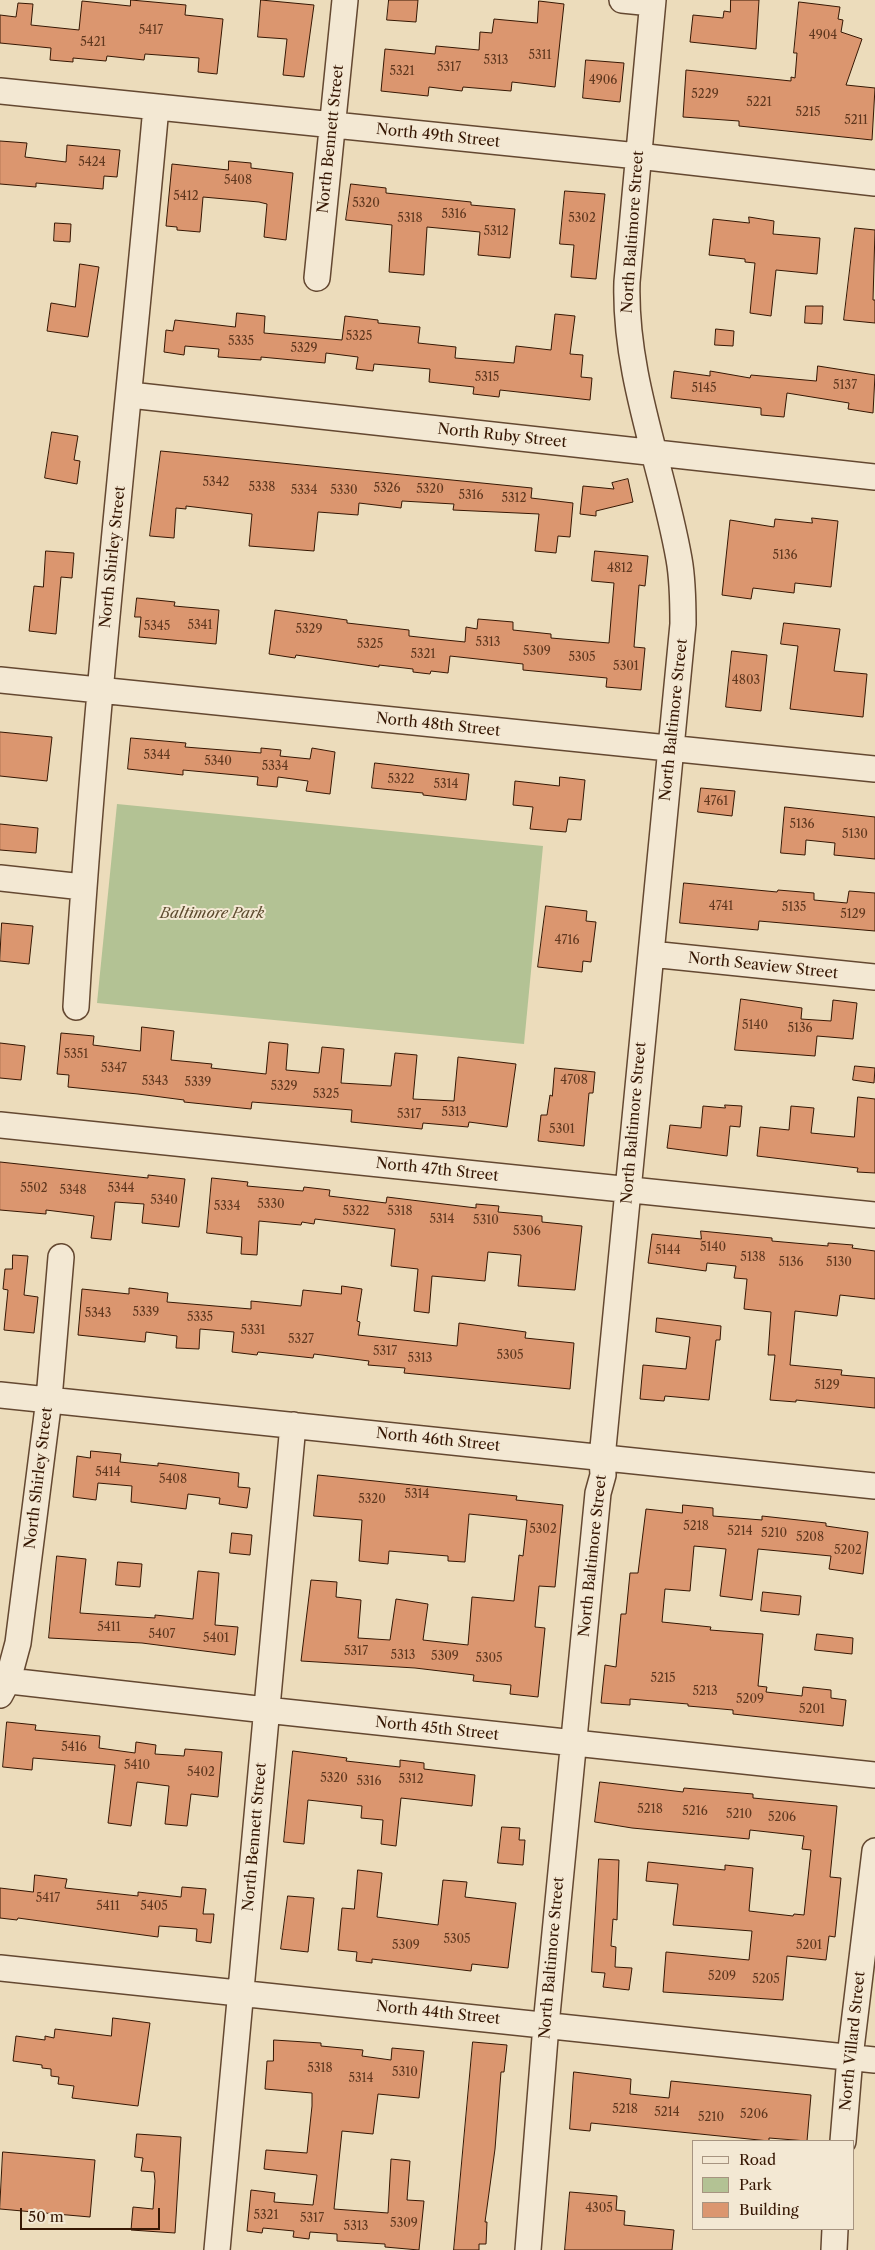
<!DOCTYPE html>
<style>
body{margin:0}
#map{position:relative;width:875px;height:2250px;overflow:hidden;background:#ecdcbb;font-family:"Libre Caslon Text",serif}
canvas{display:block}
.legend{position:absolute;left:692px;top:2140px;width:162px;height:90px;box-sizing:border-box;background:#f3e8d3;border:1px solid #a79480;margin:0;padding:6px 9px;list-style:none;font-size:15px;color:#361703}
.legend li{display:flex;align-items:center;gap:10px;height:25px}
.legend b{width:25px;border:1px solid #a79480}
.scale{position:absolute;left:20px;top:2208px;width:140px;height:22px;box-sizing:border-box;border:2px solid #361703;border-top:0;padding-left:6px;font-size:15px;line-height:18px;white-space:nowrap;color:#361703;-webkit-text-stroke:4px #f3e8d3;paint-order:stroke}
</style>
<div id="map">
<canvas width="875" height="2250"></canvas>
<ul class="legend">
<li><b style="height:6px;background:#f3e8d3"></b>Road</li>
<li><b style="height:14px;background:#b3c294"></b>Park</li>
<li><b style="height:14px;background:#db966f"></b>Building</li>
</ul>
<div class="scale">50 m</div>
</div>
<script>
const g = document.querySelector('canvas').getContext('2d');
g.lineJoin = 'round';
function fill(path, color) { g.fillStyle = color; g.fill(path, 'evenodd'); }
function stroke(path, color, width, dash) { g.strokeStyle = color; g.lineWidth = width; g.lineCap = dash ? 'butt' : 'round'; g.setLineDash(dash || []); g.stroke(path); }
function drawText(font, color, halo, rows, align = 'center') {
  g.font = font + ' "Libre Caslon Text",serif'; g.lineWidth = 4; g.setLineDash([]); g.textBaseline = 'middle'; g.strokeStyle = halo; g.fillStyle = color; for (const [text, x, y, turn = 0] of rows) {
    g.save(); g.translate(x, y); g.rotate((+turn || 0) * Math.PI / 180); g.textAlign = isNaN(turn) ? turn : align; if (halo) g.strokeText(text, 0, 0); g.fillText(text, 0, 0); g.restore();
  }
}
fill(new Path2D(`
 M117,804l426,42 -19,198 -427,-41z`), '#b3c294');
const building = new Path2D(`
 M131,0l55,5 -1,10 38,4 -6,55 -19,-2 1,-14 -54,-4 -1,6 -37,-4 -1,5 -33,-3v4l-23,-2 1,-12 -51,-5v-28l16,2 2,-14 15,1 -2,21 48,5 3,-29 48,5z
 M261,0l53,5 -10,72 -21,-2 4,-36 -29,-2z
 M389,0h29l-2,22 -29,-2z
 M731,0h28l-3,49 -66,-7 3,-27 30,3 1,-7 6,1z
 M539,1l25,3 -9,83 -43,-5 -1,9 -48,-4 -1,4 -33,-4 -1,9 -47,-5 4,-42 50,5 1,-8 43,4 1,-18 12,1 2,-14 43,4z
 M799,2l41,5 -2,12 5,1 -2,12 21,7 -16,46 29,3 -3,52 -133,-14v-5l-56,-4 3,-47 105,11v-4l4,1 2,-25h-3z
 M586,60l38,3 -4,39 -37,-4z
 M0,141l27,2 -2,14 41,5 1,-17 53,5 -3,27 -13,-1 -1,13 -67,-6v4l-36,-3z
 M229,161l22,2v5l42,5 -7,67 -22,-3 3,-33 -8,-2 -56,-5 -3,35 -23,-2v-3l-11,-1 6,-62 56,6z
 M351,184l35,4v5l85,9v3l44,4 -5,49 -32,-3 2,-23 -53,-5 -3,48 -35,-3 3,-47 -46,-5z
 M565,191l40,3 -9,85 -25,-2 3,-32 -14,-1z
 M749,217l25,4 -1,13 47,4 -3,36 -41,-4 -5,46 -21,-3 5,-50 -10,-1v-3l-36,-4 4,-36 36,4z
 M55,223l16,1 -1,18 -16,-1z
 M855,228l20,2 -2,70h2v23l-31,-3z
 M80,264l19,3 -11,70 -41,-6 4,-28 24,4z
 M806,306h17l-1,18 -17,-1z
 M237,313l28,3 -1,17 78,7 3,-24 33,4v3l42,4 -2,16 38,4 -1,11 59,5 2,-17 35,4 4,-36 20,2 -5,38 13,1 -2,22 11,1 -2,22 -90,-10 -1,7 -26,-3 1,-7 -45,-5 1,-13 -56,-5 -1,7 -17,-2 2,-12 -32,-4 -1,10 -64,-6v3l-43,-3 1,-8 -34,-3 -1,9 -20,-3 2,-22 7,1 2,-11 60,7z
 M716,329l18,2 -1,15 -18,-1z
 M818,366l57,9 -2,38 -25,-4 1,-6 -62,-10 -3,24 -23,-2v-7l-90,-10 3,-27 36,5v-5l40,7 1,-3 65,6z
 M52,432l26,4 -4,24 6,1 -3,23 -32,-6z
 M161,451l371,37 -1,10 42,5 -3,34 -12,-1 -2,17 -21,-2 4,-37 -86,-4 1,-6 -52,-3 -1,7 -42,-5 -1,12 -40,-3 -4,39 -65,-5 3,-32 -66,-8v3l-10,-1 -2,30 -24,-2z
 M628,479l5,23 -37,9v5l-16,-2 3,-28 31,3 -2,-6z
 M812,518l26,3 -7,66 -36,-4 -1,10 -41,-5 -2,11 -29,-4 8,-75 44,7 1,-8 37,4z
 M46,551l28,2 -2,25 -11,-1 -5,57 -27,-3 5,-45 9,1z
 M595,551l53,5 -3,30 -6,-1 -5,62 11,1 -4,42 -35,-3 1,-9 -84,-8v-6l-73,-8 -2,17 -17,-2 -1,3 -17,-2v-3l-34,-4v2l-83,-12 -1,3 -26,-4 6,-44 72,10v3l62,7v6l27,3 29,3 1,-15 11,2 1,-10 35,3v8l38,4v4l58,5 5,-60 -22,-2z
 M137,598l38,4 -1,4 45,4 -3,34 -77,-7 2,-20h-6z
 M784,623l56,6 -6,42 33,3 -4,43 -73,-8 8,-63 -17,-2z
 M732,651l35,4 -6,56 -35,-4z
 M0,732l52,5 -5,44 -47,-5z
 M131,738l55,5 -1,4 76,6v-5l20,2 -1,6 30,3 2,-11 23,4 -5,42 -24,-3 2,-10 -30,-4 -1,10 -20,-2 1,-8 -75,-7v5l-55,-6z
 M375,763l94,11 -3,26 -43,-5v-2l-51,-5z
 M560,777l25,3 -4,40 -13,-1 -2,13 -36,-3 3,-22 -20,-2 2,-24 44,5z
 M701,788l34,3 -3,25 -34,-4z
 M785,807l90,10v42l-41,-4 1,-12 -29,-3 -1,15 -24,-2z
 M0,824l38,4 -2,25 -36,-3z
 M684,883l93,9 1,-2 36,3v7l33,3 2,-12 26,2v38l-116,-10 -1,9 -78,-7z
 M546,906l41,5 -1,10 10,1 -5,40 -8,-1 -1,11 -44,-5z
 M2,923l31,3 -4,38 -29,-3z
 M741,999l61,9 -1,11 30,2 2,-21 24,3 -4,36 -36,-3 -2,20 -80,-6z
 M142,1027l32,4 -3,29 41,4 -1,4 55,6 3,-32 19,2 -2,26 33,3 3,-26 22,2 -3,34 50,3 4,-33 22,2 -4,44 41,2 4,-44 58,7 -9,63 -38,-5 -1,5 -45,-4 -1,6 -71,-7 1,-12 -100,-8 -1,7 -67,-7v-2l-46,-6 -70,-7 1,-12 -12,-1 4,-41 33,3 -1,9 47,6z
 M0,1043l25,3 -4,34 -21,-2z
 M855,1066l20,2 -1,15 -21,-3z
 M555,1068l40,4 -2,21h-4l-5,53 -46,-5 3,-26h6l3,-20 2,1z
 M858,1097l17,2v74l-18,-1 1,-4 -101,-12 3,-29 29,3 2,-24 23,2 -3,25 43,4z
 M725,1105l17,1 -2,21 -10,-1 -3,30 -60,-8 3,-23 31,3 2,-22 22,2z
 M0,1162l148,16v-3l37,4 -6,48 -37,-4 2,-19 -29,-2 -4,38 -20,-2 3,-22 -48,-6v4l-46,-4z
 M212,1178l36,4 -1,4 56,5 1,-4 26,3 -1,6 57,7 1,-6 89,11v-4l23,2 -1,6 44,4v6l40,4 -7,64 -57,-4 3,-31 -33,-3 -3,29 -53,-5 -3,37 -15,-2 4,-42 -27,-3 4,-37 -80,-10 -1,5 -12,-2 -1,3 -42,-4 -2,34 -16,-1 1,-17 -35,-4z
 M701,1231l71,7v3l56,5v-3l25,2 -1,3 23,3v48l-35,-4 -3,21 -42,-5 -5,54 52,5 -1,5 34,3v30l-79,-8v2l-26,-2 5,-45h-7l3,-43 -27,-3 3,-30 -13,-1 2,-12 -29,-3 -1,8 -58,-8 4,-29 49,5z
 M13,1255l15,1 -4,39 14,2 -4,36 -30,-3 4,-40 -5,-1 2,-20h7z
 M342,1286l20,3 -5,32 3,1 -2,13 99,11 2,-23 67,9 -1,6 49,5 -4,46 -166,-16 1,-5 -37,-3 1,-4 -55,-7 -1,4 -55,-6 -1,3 -25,-3 2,-20 -34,-3 -1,20 -23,-1 1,-12 -31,-4 -1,10 -67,-7 4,-46 47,5v-6l39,5 -1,9 84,7v-8l50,5 2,-16 38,4z
 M657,1318l64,8 -1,14h-4l-7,60 -44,-4 -1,5 -24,-2 3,-34 43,4 4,-32 -34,-5z
 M91,1451l30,3 -1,8 38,4v-3l81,10 -1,14 12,1 -3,20 -28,-4 1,-6 -32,-4 -2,15 -55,-7 1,-16 -34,-3 -2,17 -23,-3 4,-41 13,2z
 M318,1475l199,21 -1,4 47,5 -8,82 -16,-1 -4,41 10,1 -7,69 -28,-3 1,-9 -38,-4 1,-6 -59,-7 -114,-7 10,-81 26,2 -1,15 25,3 -3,38 32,2 6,-41 32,5 -5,36 45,5 4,-48 42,4 5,-46 4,1 4,-36 -58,-6 -4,48 -17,-1v-5l-59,-5 -1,13 -29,-3 3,-41 -48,-4z
 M683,1505l30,3v8l49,4v-4l64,7v3l42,6 -5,42 -34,-5 2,-13 -73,-7 -6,51 -32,-4 6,-47 -32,-3 -4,45 -25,-2 -3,33 49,5 -1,3 53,4 -5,52 9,1 -1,5 36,4 1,-9 28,3v8l15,2 -3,26 -110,-12v-4l-45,-4v-2l-58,-5v6l-29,-2 4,-38 11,2 5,-53h5l4,-41h8l8,-64 36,4z
 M232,1533l20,2 -2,20 -20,-2z
 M57,1556l29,3 -6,54 75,5v-3l38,4 5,-48 21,2 -4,52 23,2 -3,28 -93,-12 -93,-5z
 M118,1562l24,2 -2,23 -24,-2z
 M763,1592l38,4 -2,19 -38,-4z
 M817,1634l36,4 -1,16 -37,-4z
 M7,1722l29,3 -1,5 65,6 -1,12 36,5 1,-11 20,3 -1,9 29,2 1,-7 37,3 -4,45 -27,-3 -4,32 -22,-2 4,-38 -32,-4 -6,44 -23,-3 7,-58 -82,-7 -1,12 -29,-3z
 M293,1751l54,7 -1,3 54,6v-7l24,3v6l51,6 -3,31 -71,-8 -5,48 -15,-2 2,-24 -22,-2 1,-12 -54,-6 -4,44 -20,-2z
 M600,1782l83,10 1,-4 69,6v4l84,8 -7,71 11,1 -6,59 -6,-1 -3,24 -39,-4 -4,44 -120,-8 3,-40 83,8 3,-29 -79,-6 5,-41 -32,-3 2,-19 77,8v-5l28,3 -4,43 44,5 1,-2 10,1 7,-65 -9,-1 2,-13 -54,-6 -1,9 -117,-11 -37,-6z
 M502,1827l18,1 -1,12h6l-2,25 -25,-2z
 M599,1859l20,1 -2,60 -4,-1 -2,27 5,1 -1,20 17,1 -3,22 -26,-3 2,-14 -13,-1z
 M358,1870l24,3 -5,44 61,8 5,-45 24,2 -2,15 51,6 -8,65 -36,-4 -1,7 -99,-12v4l-16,-2 1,-9 -19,-2 4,-42 12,1z
 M35,1875l32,4 -2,9 73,8v-4l43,5 1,-10 24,2 -3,25h11l-3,29 -15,-2 1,-12 -38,-3 -1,11 -140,-19 -1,2 -17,-2v-30l33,4z
 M288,1896l26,2 -6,54 -27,-3z
 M113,2018l37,5 -12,83 -66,-8 2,-12 -16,-2 1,-7 -8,-1v-7l-9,-1v-3l-29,-4 3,-25 29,4v-4l9,2 1,-9 56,7z
 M274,2040l47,3v3l42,4 -1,6 29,4 1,-12 32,3 -5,47 -41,-4 -5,40 -31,-3 -8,78 54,4 3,-54 19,2 -3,39 17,1 -5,49 -34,-3v-3l-48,-3v-7l-27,-2 -1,7 -16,-2 1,-6 -31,-3 -1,5 -15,-2 4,-41 24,3 -1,9 39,3 4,-30 -53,-6 2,-19 41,3 5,-47v-13l-47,-4 2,-28h6z
 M473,2042l34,3 -3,27h-3l-6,77 -10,73h2l-1,22h-7v6h-25z
 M574,2072l57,7 -1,15 39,4 2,-17 140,14 -4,46 -38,-3v3l-178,-18 -1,8 -20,-2z
 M137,2134l44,3 -6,96 -44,-3 2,-23 20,2 2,-28 -1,-9 -13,-1 2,-13 -8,-1z
 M3,2152l92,8 -5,57 -90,-8z
 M570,2192l47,4 -1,14 9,1 -1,14 50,5 -2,20h-107z`);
fill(building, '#db966f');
stroke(building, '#361703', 1);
const minor = new Path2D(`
 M622,0l30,3
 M0,91l638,65 237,27
 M317,278l28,-278
 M130,395l745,82
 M0,680l875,89
 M0,878l83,9
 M651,954l224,23
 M76,1007c18,-301 53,-600 80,-900
 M0,1125l875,90
 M0,1395l875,91
 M0,1680l266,30 609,65
 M0,1695l8,-15 10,-37 31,-244 12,-142
 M0,1968l875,92
 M843,2141l7,-84 25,-206
 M217,2250l76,-825
 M528,2250l18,-225 52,-532 5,-18 -1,-17 81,-834c0,-21 0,-43 -4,-65 -16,-92 -55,-183 -52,-277l26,-282
 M834,2250l1,-21`);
stroke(minor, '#644831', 28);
stroke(minor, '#f3e8d3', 25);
drawText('12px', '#5f371e', null, [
 ["5417",151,31],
 ["4904",823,36],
 ["5421",93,43],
 ["5311",540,56],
 ["5313",496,61],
 ["5317",449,68],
 ["5321",402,72],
 ["4906",603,81],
 ["5229",705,95],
 ["5221",759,103],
 ["5215",808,113],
 ["5211",856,121],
 ["5424",92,163],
 ["5408",238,181],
 ["5412",186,197],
 ["5320",366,204],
 ["5316",454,215],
 ["5318",410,219],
 ["5302",582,219],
 ["5312",496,232],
 ["5325",359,337],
 ["5335",241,342],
 ["5329",304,349],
 ["5315",487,378],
 ["5137",845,386],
 ["5145",704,389],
 ["5342",216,483],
 ["5338",262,488],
 ["5326",387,489],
 ["5320",430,490],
 ["5334",304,491],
 ["5330",344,491],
 ["5316",471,496],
 ["5312",514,499],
 ["5136",785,556],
 ["4812",620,569],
 ["5341",200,626],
 ["5345",157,627],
 ["5329",309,630],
 ["5313",488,643],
 ["5325",370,645],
 ["5309",537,652],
 ["5321",423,655],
 ["5305",582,658],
 ["5301",626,667],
 ["4803",746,681],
 ["5344",157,756],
 ["5340",218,762],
 ["5334",275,767],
 ["5322",401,780],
 ["5314",446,785],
 ["4761",716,802],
 ["5136",802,825],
 ["5130",855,835],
 ["4741",721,907],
 ["5135",794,908],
 ["5129",853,915],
 ["4716",567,941],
 ["5140",755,1026],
 ["5136",800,1029],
 ["5351",76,1055],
 ["5347",114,1069],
 ["4708",574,1081],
 ["5343",155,1082],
 ["5339",198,1083],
 ["5329",284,1087],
 ["5325",326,1095],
 ["5313",454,1113],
 ["5317",409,1115],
 ["5301",562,1130],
 ["5502",34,1189],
 ["5344",121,1189],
 ["5348",73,1191],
 ["5340",164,1201],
 ["5330",271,1205],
 ["5334",227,1207],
 ["5322",356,1212],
 ["5318",400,1212],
 ["5314",442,1220],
 ["5310",486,1221],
 ["5306",527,1232],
 ["5140",713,1248],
 ["5144",668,1251],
 ["5138",753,1258],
 ["5136",791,1263],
 ["5130",839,1263],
 ["5339",146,1313],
 ["5343",98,1314],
 ["5335",200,1318],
 ["5331",253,1331],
 ["5327",301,1340],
 ["5317",385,1352],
 ["5305",510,1356],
 ["5313",420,1359],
 ["5129",827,1386],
 ["5414",108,1473],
 ["5408",173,1480],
 ["5314",417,1495],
 ["5320",372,1500],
 ["5218",696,1527],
 ["5302",543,1530],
 ["5214",740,1532],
 ["5210",774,1534],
 ["5208",810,1538],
 ["5202",848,1551],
 ["5411",109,1628],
 ["5407",162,1635],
 ["5401",216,1639],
 ["5317",356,1652],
 ["5313",403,1656],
 ["5309",445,1657],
 ["5305",489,1659],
 ["5215",663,1679],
 ["5213",705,1692],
 ["5209",750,1700],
 ["5201",812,1710],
 ["5416",74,1748],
 ["5410",137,1766],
 ["5402",201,1773],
 ["5320",334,1779],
 ["5312",411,1780],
 ["5316",369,1782],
 ["5218",650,1810],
 ["5216",695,1812],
 ["5210",739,1815],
 ["5206",782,1818],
 ["5417",48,1899],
 ["5411",108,1907],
 ["5405",154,1907],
 ["5305",457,1940],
 ["5309",406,1946],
 ["5201",809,1946],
 ["5209",722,1977],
 ["5205",766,1980],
 ["5318",320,2069],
 ["5310",405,2073],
 ["5314",361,2079],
 ["5218",625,2110],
 ["5214",667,2113],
 ["5206",754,2115],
 ["5210",711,2118],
 ["4305",599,2209],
 ["5321",266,2216],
 ["5317",312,2219],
 ["5309",404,2224],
 ["5313",356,2227]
]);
drawText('15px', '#361703', '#f3e8d3', [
 ["North 49th Street",438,136,6],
 ["North Bennett Street",331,139,-84],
 ["North Baltimore Street",633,232,-86],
 ["North Ruby Street",502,436,6],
 ["North Shirley Street",113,557,-84],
 ["North Baltimore Street",674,720,-84],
 ["North 48th Street",438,725,6],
 ["North Seaview Street",763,966,6],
 ["North Baltimore Street",634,1123,-85],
 ["North 47th Street",437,1170,6],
 ["North 46th Street",438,1440,6],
 ["North Shirley Street",39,1478,-83],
 ["North Baltimore Street",593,1556,-84],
 ["North 45th Street",437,1729,6],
 ["North Bennett Street",255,1837,-85],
 ["North Baltimore Street",552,1958,-85],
 ["North 44th Street",438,2013,6],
 ["North Villard Street",853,2041,-84]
]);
drawText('italic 15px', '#5c4a2e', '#f3e8d3', [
 ["Baltimore Park",212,914]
]);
</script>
